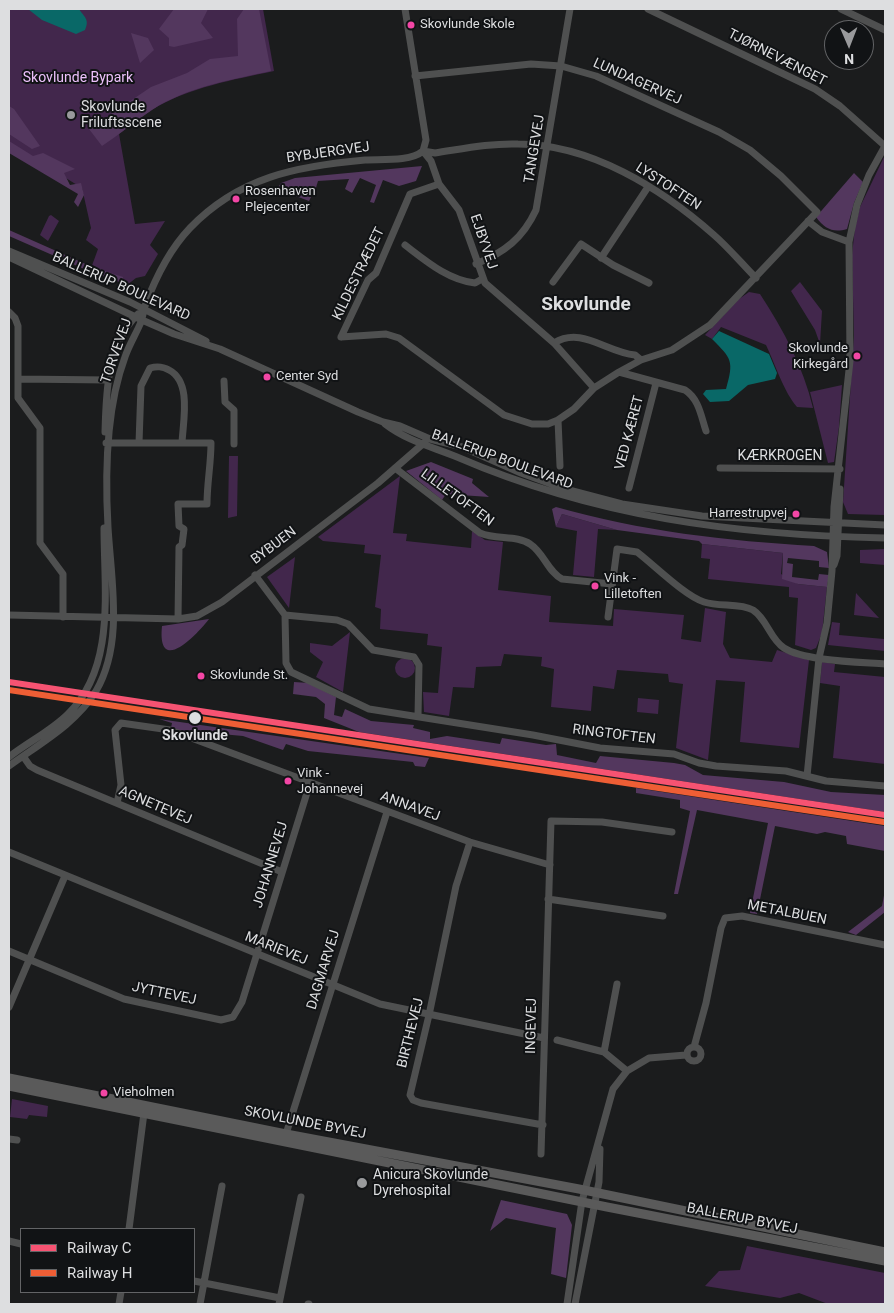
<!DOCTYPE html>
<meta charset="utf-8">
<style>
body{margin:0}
#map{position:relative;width:894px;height:1313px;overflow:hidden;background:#1b1c1d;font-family:Roboto,sans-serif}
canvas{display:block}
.frame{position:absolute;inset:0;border:10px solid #dddee0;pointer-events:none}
.legend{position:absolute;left:20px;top:1228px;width:175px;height:65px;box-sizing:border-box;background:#111315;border:1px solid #636466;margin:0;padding:6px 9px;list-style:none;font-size:15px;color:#dddee0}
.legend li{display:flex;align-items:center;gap:10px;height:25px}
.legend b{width:25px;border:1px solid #636466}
.north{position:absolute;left:824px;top:20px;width:50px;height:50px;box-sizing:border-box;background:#111315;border:1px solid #636466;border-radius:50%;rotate:179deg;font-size:14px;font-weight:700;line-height:20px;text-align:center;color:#dddee0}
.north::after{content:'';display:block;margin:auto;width:18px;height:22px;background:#999a9c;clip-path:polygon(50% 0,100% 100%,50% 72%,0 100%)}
</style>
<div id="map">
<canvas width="894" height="1313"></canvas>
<div class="frame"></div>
<ul class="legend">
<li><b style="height:6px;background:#f65372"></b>Railway C</li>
<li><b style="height:6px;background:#ee5e35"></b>Railway H</li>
</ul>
<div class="north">N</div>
</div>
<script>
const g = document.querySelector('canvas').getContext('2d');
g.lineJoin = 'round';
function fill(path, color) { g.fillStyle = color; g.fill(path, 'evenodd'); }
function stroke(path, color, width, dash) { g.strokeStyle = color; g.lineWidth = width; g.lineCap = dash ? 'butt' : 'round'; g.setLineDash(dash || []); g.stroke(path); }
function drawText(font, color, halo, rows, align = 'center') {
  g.font = font + ' Roboto,sans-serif'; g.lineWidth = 4; g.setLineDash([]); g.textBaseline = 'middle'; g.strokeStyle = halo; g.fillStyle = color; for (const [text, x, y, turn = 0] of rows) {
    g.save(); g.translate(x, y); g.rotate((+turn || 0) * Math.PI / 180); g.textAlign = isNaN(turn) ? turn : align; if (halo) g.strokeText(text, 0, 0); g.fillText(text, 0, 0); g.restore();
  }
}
fill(new Path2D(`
 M9,9h254l11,62c-42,9 -83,16 -121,38 -12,7 -23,17 -34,25l16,90 30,-3 -15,24 8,9 -13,22 -9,2 -9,7 -37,-14 8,-22 -12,-9 5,-12 -9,-40 -73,-45z
 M885,155v360l-37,-1 -5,-12 11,-166 -2,-81 3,-28 5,-20z
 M51,215l8,6 -11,20 -8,-6 9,-19z
 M800,282l22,29 -2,33 -5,-14 -24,-39z
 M749,292l11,2c24,37 43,72 53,114l-16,-1c-13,-15 -22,-43 -31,-62l-45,-18 -9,12 -7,-4 34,-36z
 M842,385l-3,42 -5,35 -6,1 -18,-71z
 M229,456h9l-1,60 -9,2z
 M400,476l-7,57 14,1 -1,7 65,7 1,-17 13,9 18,2 -5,48 53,6 -2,26 64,4 1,-17 70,6 -3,24 20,3 4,-34 21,4 -3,32 7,14 42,4 5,-12 32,10 -10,88 -59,-6 5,-60 -29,-2 -8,80 -32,-12 7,-64 -14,-2 -1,-8 -51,-4 -3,19 -21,-3 -2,25 -40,-4 3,-38 -13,-3 1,-9 -38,-3 -3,12 -25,1 -2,21 -21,-1 -4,29 -25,-4 -1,-20 15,1 4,-46 -15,-2 1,-11 -48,-5 1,-20 -6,-2 6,-52 -17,-2 1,-8 -42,-4 -5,-4z
 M562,514l55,16 -19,-1 -4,48 -21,-2 4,-44 -21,-4z
 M702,544l81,9 -2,21 17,10 29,3 -5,46 -6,15 -5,2 -16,-5 3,-47 -9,-1v-10l-81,-8 2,-20 -9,-1z
 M885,549v16l-25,-2v-13z
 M295,557l-6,51 -22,-31z
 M856,593l23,25 -25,-3z
 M832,622l8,1 -1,12 45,4 1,-9v21l-57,-6z
 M350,632l-7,60 -27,-15 7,-15 -13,-10v-9l22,3z
 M395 668a10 10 0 1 1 20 0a10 10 0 1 1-20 0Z
 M822,662l13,2 -1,8 51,5v87l-52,-6 7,-72 -20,-3z
 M638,698l21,2 -1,14 -21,-2z
 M12,1099l36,7 -1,11 -18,-2 -2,4 -17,-2z
 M747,1246l138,27v31h-57l-29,-11 -19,5 -75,-12 14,-15 21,-1z`), '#42274c');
fill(new Path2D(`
 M174,9h34l-7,14 12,15 -39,9 -5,-1v-8l-10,-9z
 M244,9h15l12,62c-41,9 -84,16 -119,39 -17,11 -33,25 -50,36l-13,-17 62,-42 36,-14 23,-14 28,-3 -1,-37z
 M131,33l17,5 6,12 -14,13z
 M9,106l5,3 26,37 -8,3 -23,-15z
 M9,141l24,15 10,-3 32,16 -11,4 6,12 11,-2 3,12 -6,12 -4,-5 4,-8 -69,-41z
 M422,166l-6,15 -17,5 -16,-6 -9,23 -4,-1 6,-17 -16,-7 -8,15 -7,-4 4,-10 -31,2 -3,10 -9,-3 -3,4 8,5 -2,4 -32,-12 4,-6 14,-5z
 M854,173l9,9 -9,21 -7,26c-14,4 -22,0 -31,-12z
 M9,230l81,36 33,11v6l-32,-11 -82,-36z
 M431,462l42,17 -1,4 17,14 -43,-3 -4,6 -36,-29z
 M556,507c84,24 171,34 258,39l13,6 2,16 -10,-1v-6l-31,-3 -1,5 6,1 -1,13 26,3 1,-6 10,1 -2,12 -29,-3 -16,-5 1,-26 -81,-9 -3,-3 -82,-11 -55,-16 -6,13 -4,-18z
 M209,619c-13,17 -52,57 -47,7z
 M294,682l15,1 27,14 -2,18 8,2 3,-8 26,12 43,4 -1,3 17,4v7l17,-3 53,8 2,-6 44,7 10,-1 1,11 39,8 4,-7 74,7 11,2 18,10 81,7 47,10 54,3v17l-526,-80 -35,-14 1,-14 -9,-7 -23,-3z
 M159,719l270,39 -4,9 -10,-1 -2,-4 -105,-11 -22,-7 -3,6 -40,-14 -33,-3 -2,7 -37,-12 1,-5z
 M636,788l249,38v25l-38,-7 -1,-8 -21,-4 -8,2 -42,-8 -18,88 -7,-1 18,-90 -71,-13 -19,84h-4l16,-83 -10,-3v-8l-44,-7z
 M885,890v22l-29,23 -8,-3 34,-26z
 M501,1200l66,14 5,11 -6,53 -15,-4 5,-46 -50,-10 -16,13z`), '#53375e');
fill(new Path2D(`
 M28,9h51c5,8 11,10 6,21l-9,4 -34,-14z
 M719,331l50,23 8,19 -2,6 -27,6 -19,16 -19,1 -7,-8 3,-4 20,-1c8,-28 6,-30 -14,-50z`), '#096867');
stroke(new Path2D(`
 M405,9l21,131 -3,11
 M648,9l167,80 25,17 45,40
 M841,9l44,21
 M423,151l8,10 8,23 20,26 26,73 69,60 40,45
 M808,221l14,11 27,10
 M405,245c21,16 43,35 70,38l7,-4
 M9,251l121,51 76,39
 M9,257l133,63 32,14 46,15 138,63 25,10 17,4 30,13 32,8 59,26 44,16 57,15 80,12 183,9
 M601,258l47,-71
 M476,264c29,-12 47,-26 60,-54l34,-201
 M553,282l28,-38 32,21 36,18
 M9,312l6,6 3,8v72l22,30v115l23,31v43
 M341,337l45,-3 13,4 105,77 28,9h16l10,-4 16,-11 20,-21 25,-16 22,-12 31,-10 38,-25 107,-113 -36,-36 -31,-26 -31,-18 -123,-56 -35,-10 -30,-2 -116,12
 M341,337l27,-57 8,-7 34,-79 29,-10
 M554,343c27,-17 52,9 81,12l6,5
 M619,372l66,18c14,9 16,26 21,41
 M18,379l90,1
 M224,381l1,21 9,8v34
 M558,420l2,46
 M385,424c22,17 48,23 72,33 139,60 278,78 428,81
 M105,432c1,-40 2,-88 33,-118
 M106,443h105c0,21 -4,40 -4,61h-29l1,22 5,3 -2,16 -3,2 -1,72
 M139,443l2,-57 9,-18c7,-2 12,-2 19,2 23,12 14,51 13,73
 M395,468l85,65c16,7 37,2 50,11 14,9 18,28 32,35l50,5
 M720,468l120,1
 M629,488l27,-105
 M834,565l3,-9 3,-67
 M255,575l30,40 1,48 5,9 78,37 164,26 67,13 74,6 25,9 17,3 70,5 40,10 59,5
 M9,615l169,4 19,-3 25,-14 156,-119 47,-41
 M285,615l52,5 11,4 25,26 41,7 5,8 -1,51
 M608,617l9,-68 20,3c17,13 48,44 67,50 15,5 36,1 49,8 14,9 17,29 31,38 20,13 76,14 101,16
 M23,756l7,10 7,4 245,102
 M9,757c19,-15 42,-26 59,-43 48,-47 36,-124 36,-186
 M9,766c30,-22 67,-42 87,-75 28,-48 15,-111 12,-164 -3,-53 -2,-119 17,-170 4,-12 11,-23 16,-35 2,-5 2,-11 4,-16 10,-27 25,-57 45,-78 49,-51 107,-62 175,-68 16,-1 45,2 58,-9l12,2c27,-4 55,-10 83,-9 72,0 143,44 196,91 15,13 28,29 42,43
 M807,776l12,-118 8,-35 5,-52 2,-64 16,-146 -1,-119 8,-37 12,-30 16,-29
 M117,803l4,-18 -6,-55 6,-7 49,7 300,112 80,23
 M470,842l-14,44 -27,129 -19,80 3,5 8,3 122,22
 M9,852l371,152 164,34
 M548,899l115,17
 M9,951l115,48 97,21 12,-3 9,-15 68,-219
 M9,1007l56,-131
 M557,1040l47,12 23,19
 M687 1054a7 7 0 1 1 14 0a7 7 0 1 1-14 0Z
 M694,1047l12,-44 15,-75 4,-10 17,-2 143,29
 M604,1052l13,-68
 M286,1134l101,-322
 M9,1139l8,1
 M541,1154l10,-333 51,1 70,10
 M129,1229l15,-116
 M9,1241l12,3
 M194,1281l86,17
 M119,1304l2,-12
 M200,1304l22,-118
 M279,1304l22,-107
 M308,1304h1
 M567,1304l15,-103 31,-112 14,-18 22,-13 37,-3
 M575,1304l24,-122 1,-33`), '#4f5050', 7);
stroke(new Path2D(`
 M9,1078l277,56 293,55 306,63
 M9,1086l598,121 278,54`), '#5a5a5a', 9);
stroke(new Path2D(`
 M9,682l876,133`), '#f65372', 6);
stroke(new Path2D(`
 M9,690l875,132`), '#ee5e35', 6);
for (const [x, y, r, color] of [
 [411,25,4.5,"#f346a5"],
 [71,115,5,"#999a9c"],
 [236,199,4.5,"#f346a5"],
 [857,356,4.5,"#f346a5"],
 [267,377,4.5,"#f346a5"],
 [796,514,4.5,"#f346a5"],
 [595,586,4.5,"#f346a5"],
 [201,676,4.5,"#f346a5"],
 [195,718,7,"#dddee0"],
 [288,781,4.5,"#f346a5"],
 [104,1093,4.5,"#f346a5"],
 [362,1183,6,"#999a9c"]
]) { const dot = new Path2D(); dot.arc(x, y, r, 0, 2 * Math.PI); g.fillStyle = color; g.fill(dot); stroke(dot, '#111315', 2); }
drawText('13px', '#dddee0', '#111315', [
 ["Skovlunde Skole",420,25],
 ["Rosenhaven",245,192],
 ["Plejecenter",245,208],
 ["Skovlunde",848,349,"right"],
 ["Kirkegård",848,365,"right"],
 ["Center Syd",276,377],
 ["Harrestrupvej",787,514,"right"],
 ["Vink -",604,579],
 ["Lilletoften",604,595],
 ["Skovlunde St.",210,676],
 ["Vink -",297,774],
 ["Johannevej",297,790],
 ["Vieholmen",113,1093]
], 'left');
drawText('14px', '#dddee0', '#111315', [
 ["TJØRNEVÆNGET",777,58,27],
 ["LUNDAGERVEJ",637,82,24],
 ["TANGEVEJ",535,149,-81],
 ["BYBJERGVEJ",328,153,-8],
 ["LYSTOFTEN",668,187,33],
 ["EJBYVEJ",483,242,71],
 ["KILDESTRÆDET",359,274,-64],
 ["BALLERUP BOULEVARD",121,287,24],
 ["TORVEVEJ",117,351,-71],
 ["VED KÆRET",630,433,-75],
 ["KÆRKROGEN",780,456],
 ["BALLERUP BOULEVARD",502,460,20],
 ["LILLETOFTEN",457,498,36],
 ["BYBUEN",274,546,-37],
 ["RINGTOFTEN",614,735,7],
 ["AGNETEVEJ",155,806,23],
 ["ANNAVEJ",410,807,20],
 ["JOHANNEVEJ",271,865,-73],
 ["METALBUEN",787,913,11],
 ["MARIEVEJ",276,949,22],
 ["DAGMARVEJ",324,970,-73],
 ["JYTTEVEJ",164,994,12],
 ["INGEVEJ",532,1026,-89],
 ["BIRTHEVEJ",411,1033,-76],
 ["SKOVLUNDE BYVEJ",305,1123,11],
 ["BALLERUP BYVEJ",742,1219,11]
]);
drawText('14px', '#ebc0fa', '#111315', [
 ["Skovlunde Bypark",78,78]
]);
drawText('14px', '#dddee0', '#111315', [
 ["Skovlunde",81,107],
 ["Friluftsscene",81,123],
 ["Anicura Skovlunde",373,1175],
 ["Dyrehospital",373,1191]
], 'left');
drawText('bold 14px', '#dddee0', '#111315', [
 ["Skovlunde",195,736]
]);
drawText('bold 19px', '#dddee0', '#111315', [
 ["Skovlunde",586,305]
]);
</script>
